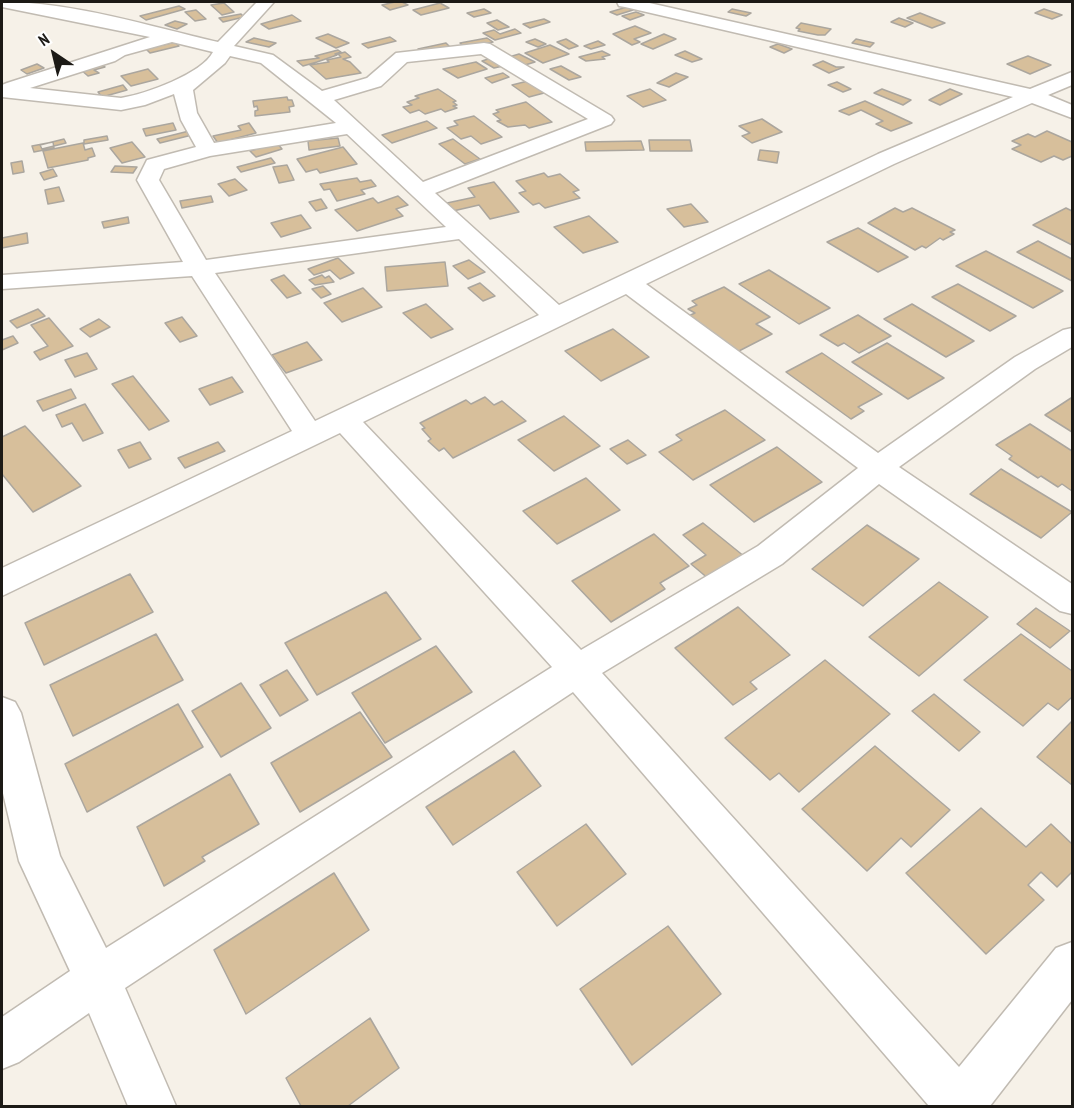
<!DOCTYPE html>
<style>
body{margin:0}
#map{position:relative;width:1074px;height:1108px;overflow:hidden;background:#f6f1e8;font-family:"PT Sans Narrow",sans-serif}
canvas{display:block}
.frame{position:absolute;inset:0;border:3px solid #1c1a16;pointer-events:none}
.north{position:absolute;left:24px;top:24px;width:60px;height:60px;-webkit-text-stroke:4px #fff;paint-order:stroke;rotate:325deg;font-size:16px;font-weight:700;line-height:24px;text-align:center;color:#1c1a16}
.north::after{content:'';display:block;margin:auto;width:21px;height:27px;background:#1c1a16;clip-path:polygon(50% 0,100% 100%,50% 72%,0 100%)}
</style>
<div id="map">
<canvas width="1074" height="1108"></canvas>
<div class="frame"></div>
<div class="north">N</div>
</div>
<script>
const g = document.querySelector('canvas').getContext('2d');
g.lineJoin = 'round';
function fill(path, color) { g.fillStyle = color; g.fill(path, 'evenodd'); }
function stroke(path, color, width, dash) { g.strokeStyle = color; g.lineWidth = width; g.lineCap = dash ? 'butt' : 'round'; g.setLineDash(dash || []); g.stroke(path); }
const building = new Path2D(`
 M395,2h7l6,3 -18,5 -8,-5z
 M224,3l10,9 -12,3 -11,-10z
 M440,3l9,5 -28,7 -8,-5z
 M179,6l6,3 -39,11 -6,-4z
 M627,7l6,3 -16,5 -7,-3z
 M484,9l7,4 -17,4 -7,-4z
 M732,9l19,4 -5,3 -18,-4z
 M1044,9l18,6 -10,4 -17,-6z
 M196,10l10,9 -11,2 -10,-9z
 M636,12l8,3 -14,5 -8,-4z
 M920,13l25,10 -13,5 -25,-10z
 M241,14l3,3 -21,5 -4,-4z
 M292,15l9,6 -32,8 -8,-5z
 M899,18l14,5 -8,4 -14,-5z
 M544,19l6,3 -20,6 -7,-4z
 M497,20l12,7 -11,3 -11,-7z
 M175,21l12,3 -10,5 -12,-4z
 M801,23l30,6 -6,6h-7l-20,-4 2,-2 -4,-1z
 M635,26l16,7 -17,6 6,3 -8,3 -19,-11z
 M515,29l6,4 -26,7 -12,-7 11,-3 6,4z
 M328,34l21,9 -13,5 -20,-10z
 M664,34l12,5 -23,10 -12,-5z
 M390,37l6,4 -28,7 -6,-4z
 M254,38l22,5 -7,4 -23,-5z
 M487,38l6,4 -28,6 -5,-5z
 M535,39l11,5 -8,3 -12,-5z
 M566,39l12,7 -9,3 -12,-7z
 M856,39l18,4 -4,4 -18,-4z
 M598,41l7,4 -14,4 -7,-3z
 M175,42l4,4 -29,7 -4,-4z
 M446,43l5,5 -27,6 -6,-5z
 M778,44l14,5 -8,4 -14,-6z
 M550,45l19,9 -26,9 -18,-10z
 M338,50l3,2 -6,2 2,1 -20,7 -14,4 -6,-5 22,-3 -4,-2z
 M602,51l8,4 -8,2 3,2 -19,2 -7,-4z
 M685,51l17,8 -10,3 -17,-7z
 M345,52l6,5 -8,2 7,3 11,11 -35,6 -16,-14 19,-3 -2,-2 14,-3 -3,-3z
 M519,54l16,8 -10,3 -16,-8z
 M1028,56l23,9 -21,9 -23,-10z
 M491,58l12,8 -9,2 -12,-7z
 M823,61l13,6h8l-15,6 -16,-8z
 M476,62l11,7 -29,9 -15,-9z
 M98,63l7,4 -11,3 5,3 -11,3 -8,-7z
 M37,64l7,4 -17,6 -6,-4z
 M561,66l20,11 -12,3 -19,-11z
 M148,69l10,10 -27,7 -10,-10z
 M503,73l6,4 -17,6 -7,-5z
 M676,73l12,4 -19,10 -12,-4z
 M532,80l12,13 -15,4 -17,-12z
 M837,82l14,7 -8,3 -15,-7z
 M123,85l4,5 -25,7 -4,-5z
 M438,89l18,12 -3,1 4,3 -4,1 4,2 -12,4 -4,-3 -16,5 -6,-4 -9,3 -7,-6 9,-2 -5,-3 12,-4 -4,-2z
 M650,89l16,11 -23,7 -16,-11z
 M882,89l29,11 -8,5 -29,-12z
 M950,89l12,5 -22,11 -11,-5z
 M287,97l1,3h4l2,6 -5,1 1,5 -35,4v-5l3,-1 -1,-4 -3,1 -1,-6z
 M865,101l47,22 -21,8 -15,-7 7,-3 -22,-11 -12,5 -10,-4z
 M526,102l26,20 -23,6 -4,-3 -17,2 -11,-6 4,-1 -8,-6 6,-2 -3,-2z
 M474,116l28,21 -21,7 -10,-8 -10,3 -14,-11 11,-3 -4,-4z
 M762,119l20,13 -30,11 -10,-7 8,-3 -11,-7z
 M427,121l10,7 -45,15 -10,-8z
 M173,123l3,7 -30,6 -3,-7z
 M249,123l7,10 -38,10 -5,-7 28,-6 -3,-4z
 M189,131l3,4 -32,8 -3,-4z
 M1047,131l25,11v14l-9,4 -9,-4 -13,6 -29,-13 9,-4 -9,-4 16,-7 7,3z
 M107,136l1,4 -24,4v-4z
 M338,138l2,8 -31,4 -1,-9z
 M64,139l2,4 -24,6 -2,-4z
 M453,139l27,20 -15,5 -26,-20z
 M649,140h41l2,11h-42z
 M641,141l3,9 -58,1 -1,-9z
 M53,142l1,6 -20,4 -2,-6z
 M132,142l13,15 -23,6 -12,-15z
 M83,143l2,7 7,-2 3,8 -7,2v2l-40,8 -5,-17z
 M277,143l5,6 -26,8 -6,-6z
 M343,147l14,17 -37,9 -3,-4 -11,3 -9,-13z
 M760,150l19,2 -2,11 -19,-3z
 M271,158l4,5 -34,9 -4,-5z
 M22,161l2,11 -11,2 -2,-11z
 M287,165l7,15 -15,3 -6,-16z
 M115,166l22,1 -4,6 -22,-1z
 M53,169l4,7 -13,4 -4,-7z
 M544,173l4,4 12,-3 19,16 -6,2 7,6 -35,10 -6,-5 -6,2 -14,-12 7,-2 -10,-10z
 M357,178l3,4 11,-2 5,6 -15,4 4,4 -28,7 -7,-12 -6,1 -4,-6z
 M235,179l12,11 -18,6 -11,-12z
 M494,182l25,30 -29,7 -11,-14 -26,6 -6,-8 28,-6 -7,-9z
 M59,187l5,14 -16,3 -3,-14z
 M211,196l2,6 -31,6 -2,-7z
 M398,196l10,9 -12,4 7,7 -46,15 -22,-21 38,-12 5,5z
 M321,199l6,9 -11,3 -7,-9z
 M691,204l17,18 -24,5 -17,-18z
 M895,208l8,4 9,-4 43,22 -5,2 4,2 -11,6 -3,-2 -14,10 -4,-2 -7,4 -47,-27z
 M1066,208l6,3v34l-39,-20z
 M301,215l10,13 -30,9 -10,-14z
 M589,216l29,26 -35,11 -29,-26z
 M128,217l1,6 -25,5 -2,-6z
 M858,228l50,29 -30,15 -51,-30z
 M27,233l1,10 -26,5v-10z
 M1038,241l34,18v22l-55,-29z
 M986,251l77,40 -30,17 -77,-42z
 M338,258l16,15 -14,6 -10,-9 -16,5 -6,-6z
 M469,260l16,12 -17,7 -15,-13z
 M445,262l3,24 -61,5 -2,-24z
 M769,270l61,38 -31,16 -60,-40z
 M284,275l17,18 -14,5 -16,-18z
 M322,275l3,3 4,-2 5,6 -19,3 -6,-5z
 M480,283l15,13 -12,5 -15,-13z
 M958,284l58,32 -26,15 -58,-34z
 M323,286l8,8 -10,4 -9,-9z
 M724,287l46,30 -14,7 16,10 -35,18 -53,-34 11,-5 -7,-4 9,-4 -5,-4z
 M363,288l19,19 -40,15 -18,-19z
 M426,304l27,25 -22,9 -28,-25z
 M912,304l62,37 -28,16 -62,-38z
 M38,309l7,7 -28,12 -7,-7z
 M858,315l33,21 -32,17 -15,-10 -6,3 -18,-11z
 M182,317l15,19 -17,6 -15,-19z
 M49,318l24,28 -33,14 -6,-8 14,-6 -17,-21z
 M99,319l11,8 -20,10 -10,-8z
 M613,329l36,28 -48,24 -36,-30z
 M13,336l5,7 -16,7v-10z
 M307,342l15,18 -36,13 -14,-18z
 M887,343l57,35 -36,21 -56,-37z
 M87,353l10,16 -22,8 -10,-17z
 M822,353l60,41 -24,13 6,4 -13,8 -65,-47z
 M133,376l36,45 -20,9 -37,-46z
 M232,377l11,15 -33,13 -11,-16z
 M71,389l5,9 -33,13 -6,-10z
 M485,397l9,8 8,-4 24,20 -73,37 -9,-10 -5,3 -11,-10 3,-2 -9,-10 3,-1 -5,-5 46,-23 5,4z
 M1071,398l1,1v33l-27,-17z
 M85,404l18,29 -20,8 -11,-18 -10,4 -6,-12z
 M725,410l40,30 -72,40 -34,-28 23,-12 -6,-5z
 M564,416l36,30 -46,25 -36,-31z
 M1030,424l42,27v40l-10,-7 -4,3 -17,-11 -3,2 -29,-19 3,-3 -16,-11z
 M25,426l56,60 -48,26 -31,-38v-37z
 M628,440l18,15 -19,9 -17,-15z
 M140,442l11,17 -22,9 -11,-18z
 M218,442l7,9 -40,17 -7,-10z
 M777,447l45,35 -68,40 -44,-37z
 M1001,469l71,43 -31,26 -71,-44z
 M586,478l34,32 -63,34 -34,-33z
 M703,523l42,34 -35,23 -19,-16 15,-9 -23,-20z
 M867,525l52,34 -56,47 -51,-37z
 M654,534l35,32 -29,17 5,6 -54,33 -39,-41z
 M130,574l23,38 -109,53 -19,-42z
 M939,582l49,35 -69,59 -50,-39z
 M386,592l35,47 -104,56 -32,-52z
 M738,607l52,48 -40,27 7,7 -24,16 -58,-57z
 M1036,608l34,23 -20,17 -33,-24z
 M156,634l27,46 -110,56 -23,-51z
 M1021,634l51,37v26l-14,13 -10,-7 -25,23 -59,-46z
 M436,646l36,46 -87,51 -33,-50z
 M825,660l65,54 -91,78 -20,-19 -9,7 -45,-42z
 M287,670l21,30 -28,16 -20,-31z
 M241,683l30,45 -50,29 -29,-46z
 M934,694l46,38 -21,19 -47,-40z
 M178,704l25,43 -116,65 -22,-48z
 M360,712l32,45 -92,55 -29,-49z
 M1072,721v64l-35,-28z
 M875,746l75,64 -39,37 -10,-9 -34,33 -65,-62z
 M514,751l27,35 -88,59 -27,-38z
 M230,774l29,50 -57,33 3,4 -41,25 -27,-59z
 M981,808l45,39 25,-23 21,20v28l-15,15 -16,-15 -13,13 16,15 -58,54 -80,-81z
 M586,824l40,50 -69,52 -40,-54z
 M334,873l35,57 -123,84 -32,-64z
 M668,926l53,68 -89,71 -52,-76z
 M370,1018l29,50 -51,38h-47l-15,-28z`);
fill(building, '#d7bf9b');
stroke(building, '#aba69e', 1.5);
const minor = new Path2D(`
 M2,2c72,0 146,24 216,40l39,-40h17l-40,44 39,9 49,36 45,-13 29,-25 88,-10 6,1 121,72 3,4 -3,4 -176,69 124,112 319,-151 135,-57 -388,-90 -6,-1 -2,-4h28l385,87 42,-17v13l-24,10 24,10v13l-40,-15 -138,61 -248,120 232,169 137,-96 48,-27 9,-2v19l-37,22 -136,98 173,117v30l-12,-3 -181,-127 -97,80 -180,109 357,394 97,-119 16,-6v58l-82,106h-61l-356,-414 -448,296 51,118h-48l-39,-93 -70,49 -17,7v-52l68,-46 -51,-110 -17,-72v-92l13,5 6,11 39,143 46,92 446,-281 -212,-234 -338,163v-28l290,-137 -100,-155 -190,13v-14l181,-13 -46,-82 10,-20 49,-13 -15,-27 -7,-26 -29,11 -24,5 -119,-13v-12l5,-2 143,-46 -148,-30zM172,42l41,10c-11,22 -68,42 -92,46l-91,-10 85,-27 10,-6zM481,54l107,65 -165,63 -89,-82 47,-14 26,-24zM230,56l31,7 75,60 -122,20 -17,-30 -4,-23 32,-27zM347,134l99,93 -240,33 -47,-80 5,-11 46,-13zM459,239l80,76 -224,106 -100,-148zM626,294l232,174 -100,78 -177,104 -218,-228z`);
stroke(minor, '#c1bbb2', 3);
fill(minor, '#fff');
</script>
